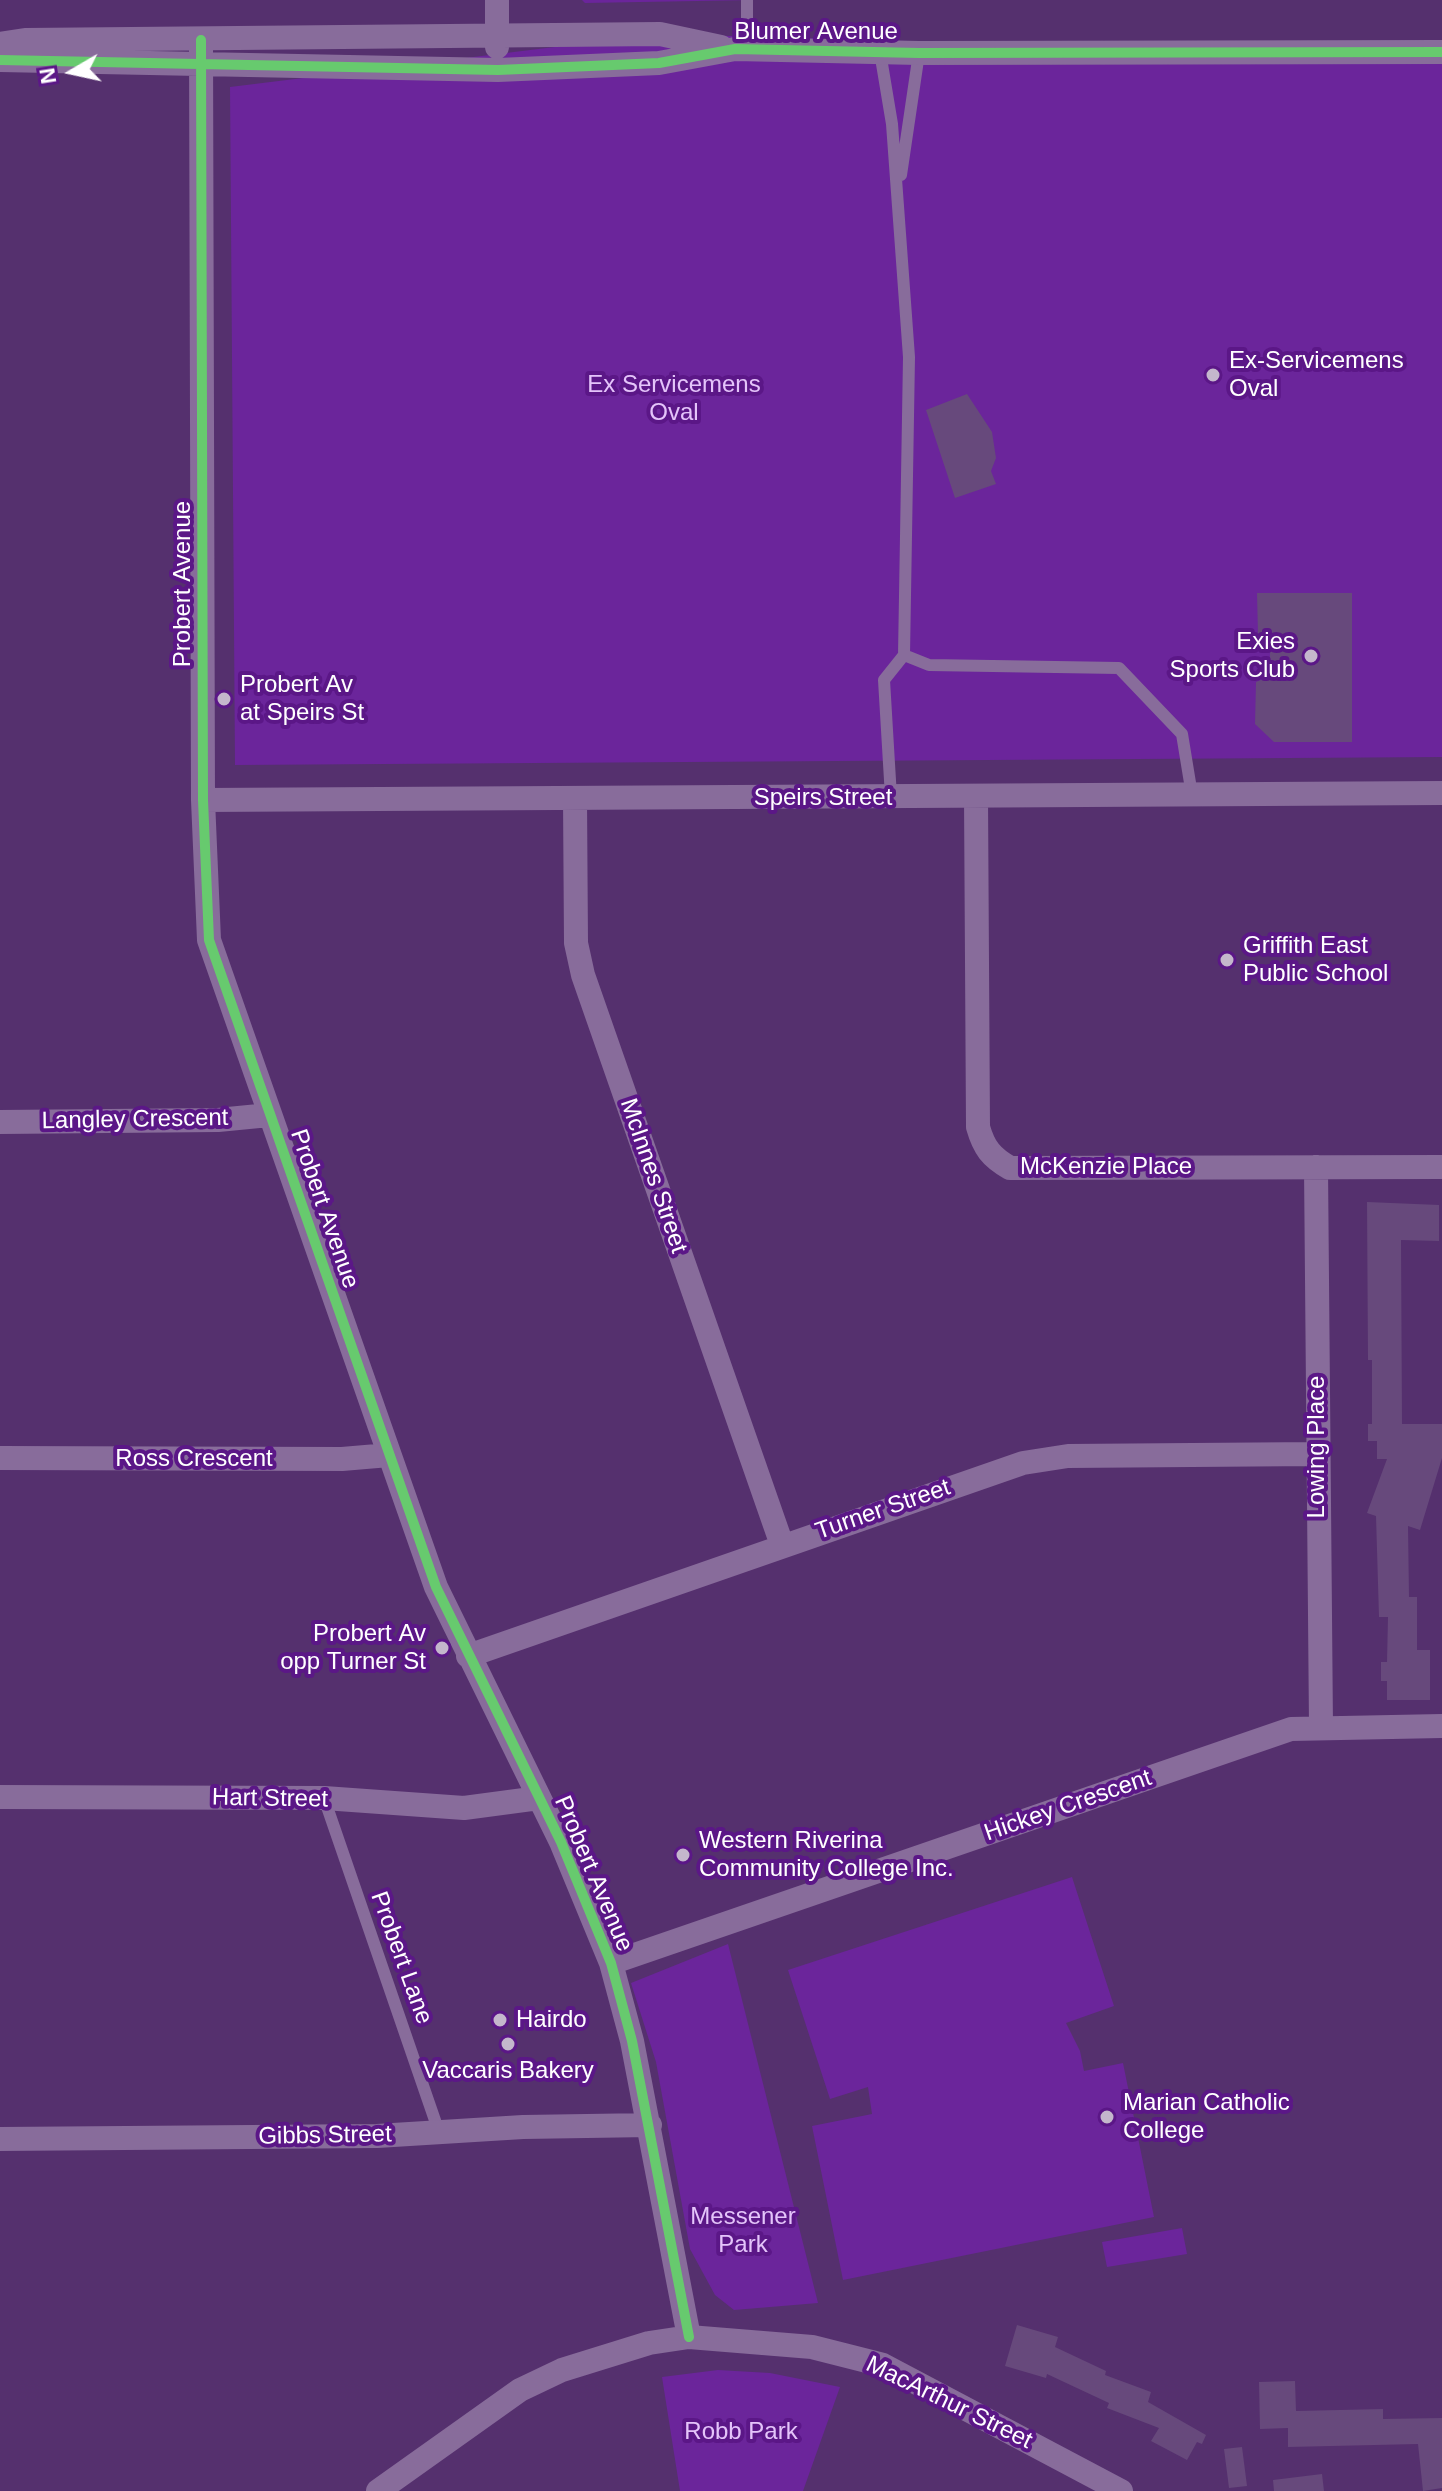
<!DOCTYPE html>
<style>
body{margin:0}
#map{position:relative;width:1442px;height:2491px;overflow:hidden;background:#55306e;font-family:Arial,sans-serif}
canvas{display:block}
.north{position:absolute;left:32px;top:32px;width:80px;height:80px;-webkit-text-stroke:6px #5b1787;paint-order:stroke;rotate:261deg;font-size:22px;font-weight:700;line-height:32px;text-align:center;color:#fff}
.north::after{content:'';display:block;margin:auto;width:28px;height:36px;background:#fff;clip-path:polygon(50% 0,100% 100%,50% 72%,0 100%)}
</style>
<div id="map">
<canvas width="1442" height="2491"></canvas>
<div class="north">N</div>
</div>
<script>
const g = document.querySelector('canvas').getContext('2d');
g.lineJoin = 'round';
function fill(path, color) { g.fillStyle = color; g.fill(path, 'evenodd'); }
function stroke(path, color, width, dash) { g.strokeStyle = color; g.lineWidth = width; g.lineCap = dash ? 'butt' : 'round'; g.setLineDash(dash || []); g.stroke(path); }
function drawText(font, color, halo, rows, align = 'center') {
  g.font = font + ' Arial,sans-serif'; g.lineWidth = 8; g.setLineDash([]); g.textBaseline = 'middle'; g.strokeStyle = halo; g.fillStyle = color; for (const [text, x, y, turn = 0] of rows) {
    g.save(); g.translate(x, y); g.rotate((+turn || 0) * Math.PI / 180); g.textAlign = isNaN(turn) ? turn : align; if (halo) g.strokeText(text, 0, 0); g.fillText(text, 0, 0); g.restore();
  }
}
fill(new Path2D(`
 M582,0h172l-169,3z
 M660,34l782,22v701l-1207,8 -5,-678z
 M1072,1877l42,129 -48,17 14,28 4,20 39,-8 31,154 -311,63 -31,-154 60,-12 -4,-27 -38,12 -42,-129z
 M728,1944l90,359 -84,7 -19,-15 -25,-46 -34,-187 -25,-79z
 M1182,2228l5,26 -80,13 -5,-25z
 M718,2370l52,3 70,14 -37,104h-123l-18,-114z`), '#6b259b');
fill(new Path2D(`
 M967,394l25,38 4,26 -5,13 5,13 -41,14 -29,-88z
 M1257,593h95v149h-78l-19,-18 1,-42 14,-6v-40l-12,-1z
 M1367,1202l72,3v36l-38,-1 1,184h40v34l-22,72 -12,-4 1,71h8v53h13v50h-43v-19h-6v-19h6l1,-45h-9l-3,-101 -9,-3 20,-54h-10v-18h-9v-17h4v-64h-4z
 M1017,2325l41,12 -3,10 51,24 -1,4 46,17 -3,10 58,33 -4,9 -5,-2 -10,18 -36,-19 8,-13 -52,-20 2,-5 -62,-29 -1,4 -41,-12z
 M1295,2381l1,30 87,-2v10l59,-1v70l-19,3 -5,-47 -130,3v-19l-28,1 -1,-47z
 M1242,2447l5,39 -18,2 -5,-39z
 M1322,2474l2,17h-50l-1,-11z`), '#67497c');
stroke(new Path2D(`
 M747,49v-49
 M880,52l12,72 17,233 -5,298 -20,25 7,117
 M901,175l18,-122
 M904,655l25,10 190,3 63,66 10,61
 M324,1798l115,334`), '#886c9b', 12);
stroke(new Path2D(`
 M497,0v47
 M201,40l2,760 6,140 227,647 125,255 50,121 21,78 57,296
 M0,44l25,-4 635,-6 61,13
 M0,60l498,10 161,-7 76,-14 184,4 523,-1
 M976,797l2,330c6,21 13,30 32,41l432,-1
 M575,799l1,144 7,32 199,570
 M203,800l1239,-7
 M0,1122l218,-2 51,-5
 M1316,1167l5,560
 M0,1458l342,1 47,-4
 M468,1656l555,-193 45,-7 248,-2
 M0,1797l324,1 140,10 75,-10
 M611,1963l680,-234 151,-3
 M0,2139l377,-3 146,-9 127,-2
 M378,2491l142,-101 42,-20 87,-27 40,-6 123,10 71,18 238,126`), '#886c9b', 24);
stroke(new Path2D(`
 M201,40l2,760 6,140 227,647 125,255 50,121 21,78 57,296
 M0,60l498,10 161,-7 76,-14 184,4 523,-1`), '#67ca6e', 10);
for (const [x, y, r, color] of [
 [1213,375,8,"#c4b7cc"],
 [1311,656,8,"#c4b7cc"],
 [224,699,8,"#c4b7cc"],
 [1227,960,8,"#c4b7cc"],
 [442,1648,8,"#c4b7cc"],
 [683,1855,8,"#c4b7cc"],
 [500,2020,8,"#c4b7cc"],
 [508,2044,8,"#c4b7cc"],
 [1107,2117,8,"#c4b7cc"]
]) { const dot = new Path2D(); dot.arc(x, y, r, 0, 2 * Math.PI); g.fillStyle = color; g.fill(dot); stroke(dot, '#5b1787', 3); }
drawText('24px', '#fff', '#5b1787', [
 ["Blumer Avenue",816,32],
 ["Probert Avenue",183,584,-90],
 ["Speirs Street",823,798],
 ["Langley Crescent",135,1120,-1],
 ["McKenzie Place",1106,1167],
 ["McInnes Street",653,1176,71],
 ["Probert Avenue",324,1209,71],
 ["Lowing Place",1317,1447,-90],
 ["Ross Crescent",194,1459],
 ["Turner Street",883,1510,-19],
 ["Hart Street",270,1799,1],
 ["Hickey Crescent",1068,1806,-19],
 ["Probert Avenue",593,1874,67],
 ["Probert Lane",401,1958,70],
 ["Gibbs Street",325,2136,-1],
 ["MacArthur Street",949,2403,26]
]);
drawText('24px', '#fff', '#5b1787', [
 ["Ex-Servicemens",1229,361],
 ["Oval",1229,389],
 ["Exies",1295,642,"right"],
 ["Sports Club",1295,670,"right"],
 ["Probert Av",240,685],
 ["at Speirs St",240,713],
 ["Griffith East",1243,946],
 ["Public School",1243,974],
 ["Probert Av",426,1634,"right"],
 ["opp Turner St",426,1662,"right"],
 ["Western Riverina",699,1841],
 ["Community College Inc.",699,1869],
 ["Hairdo",516,2020],
 ["Vaccaris Bakery",508,2071,"center"],
 ["Marian Catholic",1123,2103],
 ["College",1123,2131]
], 'left');
drawText('24px', '#e4c4fa', '#5b1787', [
 ["Ex Servicemens",674,385],
 ["Oval",674,413],
 ["Messener",743,2217],
 ["Park",743,2245],
 ["Robb Park",741,2432]
]);
</script>
